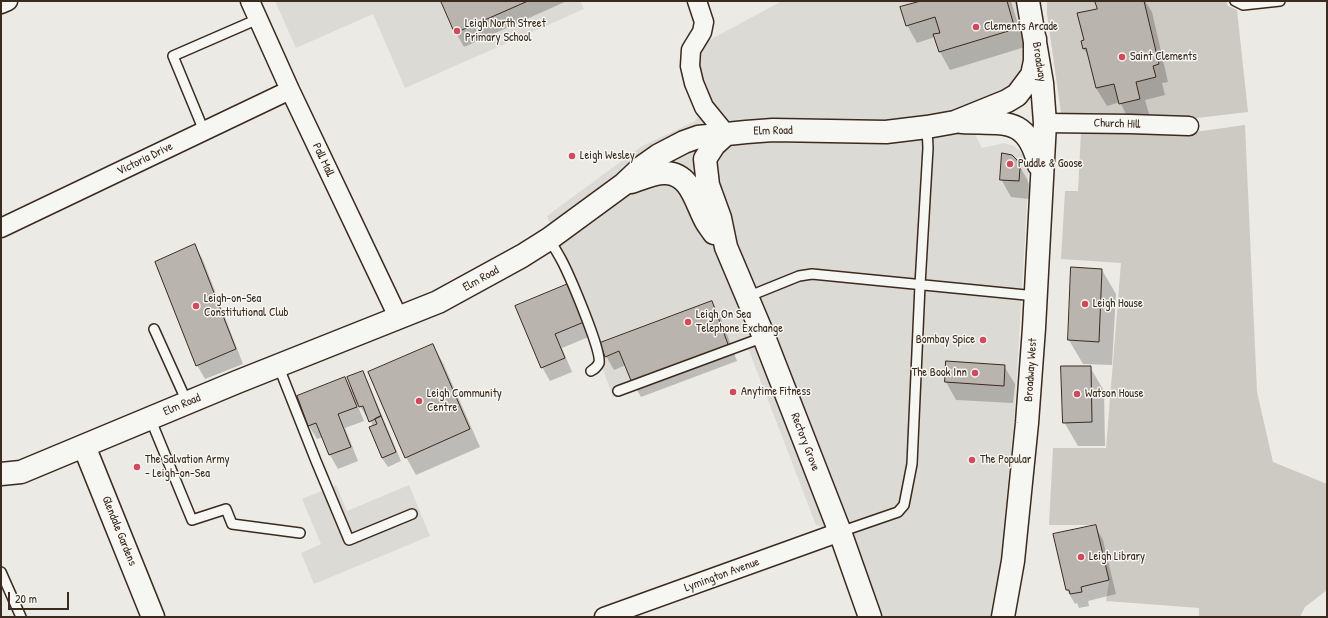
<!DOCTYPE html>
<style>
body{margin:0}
#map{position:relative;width:1328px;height:618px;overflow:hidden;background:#ebeae5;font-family:"Patrick Hand",sans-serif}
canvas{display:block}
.frame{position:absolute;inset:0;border:2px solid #3b2a1e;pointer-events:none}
.scale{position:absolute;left:8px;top:592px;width:61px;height:18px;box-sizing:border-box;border:2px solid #3b2a1e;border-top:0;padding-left:5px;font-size:12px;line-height:14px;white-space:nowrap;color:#3b2a1e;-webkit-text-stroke:3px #f6f6f2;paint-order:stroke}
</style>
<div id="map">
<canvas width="1328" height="618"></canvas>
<div class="frame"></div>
<div class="scale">20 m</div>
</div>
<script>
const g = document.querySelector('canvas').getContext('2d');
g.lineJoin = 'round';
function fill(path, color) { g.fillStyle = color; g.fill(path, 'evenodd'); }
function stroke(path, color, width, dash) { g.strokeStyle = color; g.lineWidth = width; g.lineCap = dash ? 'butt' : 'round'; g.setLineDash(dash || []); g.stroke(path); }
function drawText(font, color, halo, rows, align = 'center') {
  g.font = font + ' "Patrick Hand",sans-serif'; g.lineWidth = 3; g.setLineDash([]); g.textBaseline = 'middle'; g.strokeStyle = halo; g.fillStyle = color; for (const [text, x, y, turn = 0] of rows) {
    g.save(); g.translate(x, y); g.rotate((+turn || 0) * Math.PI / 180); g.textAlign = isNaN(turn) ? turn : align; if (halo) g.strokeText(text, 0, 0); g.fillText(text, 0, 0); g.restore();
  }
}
fill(new Path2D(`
 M275,1h305l4,8 -179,79 -32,-74 -77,34z
 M782,1h234l10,58 -10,32 -51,24 17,33 22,-5 10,3 10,9 4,12v20l-14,234 -19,196h-125l-30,-85 -24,-7 -68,-177 -135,49 -66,-181 95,-70 53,-25 9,-14 -13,-57z
 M336,485l11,26 62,-26 21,51 -116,48 -13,-31 20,-9 -19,-45z`), '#dcdad4');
fill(new Path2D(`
 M1047,1h179l2,5 9,4 11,102 -68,8 -115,-2 -4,-5 -14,-99z
 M1245,125l12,267 16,70 54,22v106l-22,17 -5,10h-101v-9l-93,-7 3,-21 -13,-55h-47l4,-77h53l15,-185 -60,-4 4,-68h13l3,-59 92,3z`), '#cdcac4');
fill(new Path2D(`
 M442,1h125l-103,46 -8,-14z
 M924,1h87l14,46 -75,23 -10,-18 -5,-15 -18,6 -10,-18z
 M1096,1h49l7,11 16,70 -6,1 3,12 -20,5 5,17 -20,5 -10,-20 -13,4 -11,-18 -6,-29 -6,-10 1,-8 13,-32z
 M1016,160l11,19 3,8 -1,12 -18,-2 -10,-18z
 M195,246l8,14 40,104 -38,15 -8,-14z
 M1102,270l14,24 -4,71 -29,-1 -14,-24z
 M567,285l24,51 -29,12 10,24 -22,9 -8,-14 -25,-61z
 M712,302l8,14 17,45 -96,36 -8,-14 -7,-18 -12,5 -8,-14z
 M433,345l10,18 37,84 -64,28 -10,-18z
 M1004,366l11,18 -2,19 -57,-3 -10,-18z
 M1090,367l14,24 1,55h-27l-14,-24z
 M362,373l6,9 33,79 -13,6 -6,-9 -9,-32 -5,-11 -2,1 -8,-13 -1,1 7,17 -19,7 13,33 -20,8 -8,-14 -7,-18 -6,2 -8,-13 -11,-30 47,-18 9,16z
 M1095,526l8,14 13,54 -28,7 1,5 -10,2 -2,-5 -2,1 -8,-14z`), '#0003');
const building = new Path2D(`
 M441,1h87l-73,32z
 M921,1h86l8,28 -76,23 -6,-18 7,-1 -5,-16 -29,9 -6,-19z
 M1095,1h49l15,63 -6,2 3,11 -20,5 4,17 -21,5 -5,-20 -18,4 -10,-40 -3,1 -2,-8 3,-1 -7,-27 20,-4z
 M1002,153l10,2 5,5 3,8 -1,13 -19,-1z
 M195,244l41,105 -40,17 -41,-104z
 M1071,267l31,2 -3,73 -31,-2z
 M568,284l16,38 -29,12 10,24 -24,10 -26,-62z
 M712,301l17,46 -97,36 -13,-32 -14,6 -5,-14z
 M433,344l37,85 -65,29 -37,-86z
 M946,361l59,4 -1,21 -59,-4z
 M1061,366h30l1,56 -29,1z
 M363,371l18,45 -12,6 -6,-16 -4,1 -12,-30z
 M345,377l12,30 -19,7 13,33 -22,8 -13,-32 -8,3 -11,-30z
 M381,416l15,36 -14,6 -13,-31 8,-3 -2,-5z
 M1096,525l13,55 -28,7 1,5 -12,2 -1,-4h-3l-13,-56z`);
fill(building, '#bab4ae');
stroke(building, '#3b2a1e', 1);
const lane = new Path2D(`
 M1235,1l8,4 37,-4
 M204,131l-31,-75 85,-37
 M549,239c5,8 10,16 14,24 7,14 39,88 36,100 -2,4 -4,6 -8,8
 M747,297l52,-21 13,-2 224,22
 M154,329l33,73
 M278,365l38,96 33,79 63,-26
 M618,391l146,-54
 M150,418l42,102 34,-11 6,15 68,9
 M840,532l58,-20 6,-7 8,-41 8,-179 8,-137 -1,-21
 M1,572l20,45`);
const street = new Path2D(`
 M250,1l40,89 109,229
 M697,1l7,21 -2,10 -11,18 -1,16 4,17 10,24 22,27
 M1,4l7,-3
 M1045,123l85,1 59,2
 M1,228l289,-138
 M604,617l236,-85`);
const secondary = new Path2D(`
 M962,122c43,2 65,-6 77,43
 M726,134l-12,11 -9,14 3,26 12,33 6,29 38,90 76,195 30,85
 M631,182c10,-3 24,-10 35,-9 26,1 30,32 41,50 2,3 5,7 7,10
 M84,446l69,171
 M1,474l20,-2 216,-90 201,-80 84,-46 27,-17 75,-55 18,-17 17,-12 25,-13 14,-5 48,-5 27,-2 113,2 41,-5 28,-5 52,-21 10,-6 15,-20 3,-14v-22
 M1003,617l10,-56 14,-138 7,-95 11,-205 -3,-40 -14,-82`);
stroke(lane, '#3b2a1e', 12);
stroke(street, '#3b2a1e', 21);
stroke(secondary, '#3b2a1e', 25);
stroke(lane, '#f6f6f2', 9);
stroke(street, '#f6f6f2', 18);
stroke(secondary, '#f6f6f2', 22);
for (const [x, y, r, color] of [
 [976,27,4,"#d1495b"],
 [457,31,4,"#d1495b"],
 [1122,57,4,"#d1495b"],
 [572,156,4,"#d1495b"],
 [1010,164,4,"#d1495b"],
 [1085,304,4,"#d1495b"],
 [196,306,4,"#d1495b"],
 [688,322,4,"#d1495b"],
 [983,340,4,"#d1495b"],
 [975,373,4,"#d1495b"],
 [733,392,4,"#d1495b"],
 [1077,394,4,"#d1495b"],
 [419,401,4,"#d1495b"],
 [972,460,4,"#d1495b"],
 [137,467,4,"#d1495b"],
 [1081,557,4,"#d1495b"]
]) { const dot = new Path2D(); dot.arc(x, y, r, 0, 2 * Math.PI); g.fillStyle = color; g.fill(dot); stroke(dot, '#f6f6f2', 1.5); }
drawText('12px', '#3b2a1e', '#f6f6f2', [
 ["Leigh North Street",465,24],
 ["Primary School",465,38],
 ["Clements Arcade",984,27],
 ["Saint Clements",1130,57],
 ["Leigh Wesley",580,156],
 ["Puddle & Goose",1018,164],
 ["Leigh-on-Sea",204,299],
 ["Constitutional Club",204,313],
 ["Leigh House",1093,304],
 ["Leigh On Sea",696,315],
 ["Telephone Exchange",696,329],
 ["Bombay Spice",975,340,"right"],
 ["The Book Inn",967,373,"right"],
 ["Anytime Fitness",741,392],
 ["Leigh Community",427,394],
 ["Centre",427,408],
 ["Watson House",1085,394],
 ["The Salvation Army",145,460],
 ["- Leigh-on-Sea",145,474],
 ["The Popular",980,460],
 ["Leigh Library",1089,557]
], 'left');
drawText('12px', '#3b2a1e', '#f6f6f2', [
 ["Broadway",1039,62,81],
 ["Church Hill",1117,124,2],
 ["Elm Road",773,131,-1],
 ["Victoria Drive",145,159,-26],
 ["Pall Mall",323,160,65],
 ["Elm Road",481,279,-29],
 ["Broadway West",1031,370,-86],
 ["Elm Road",182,405,-23],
 ["Rectory Grove",805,442,69],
 ["Glendale Gardens",119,531,68],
 ["Lymington Avenue",722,575,-20]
]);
</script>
